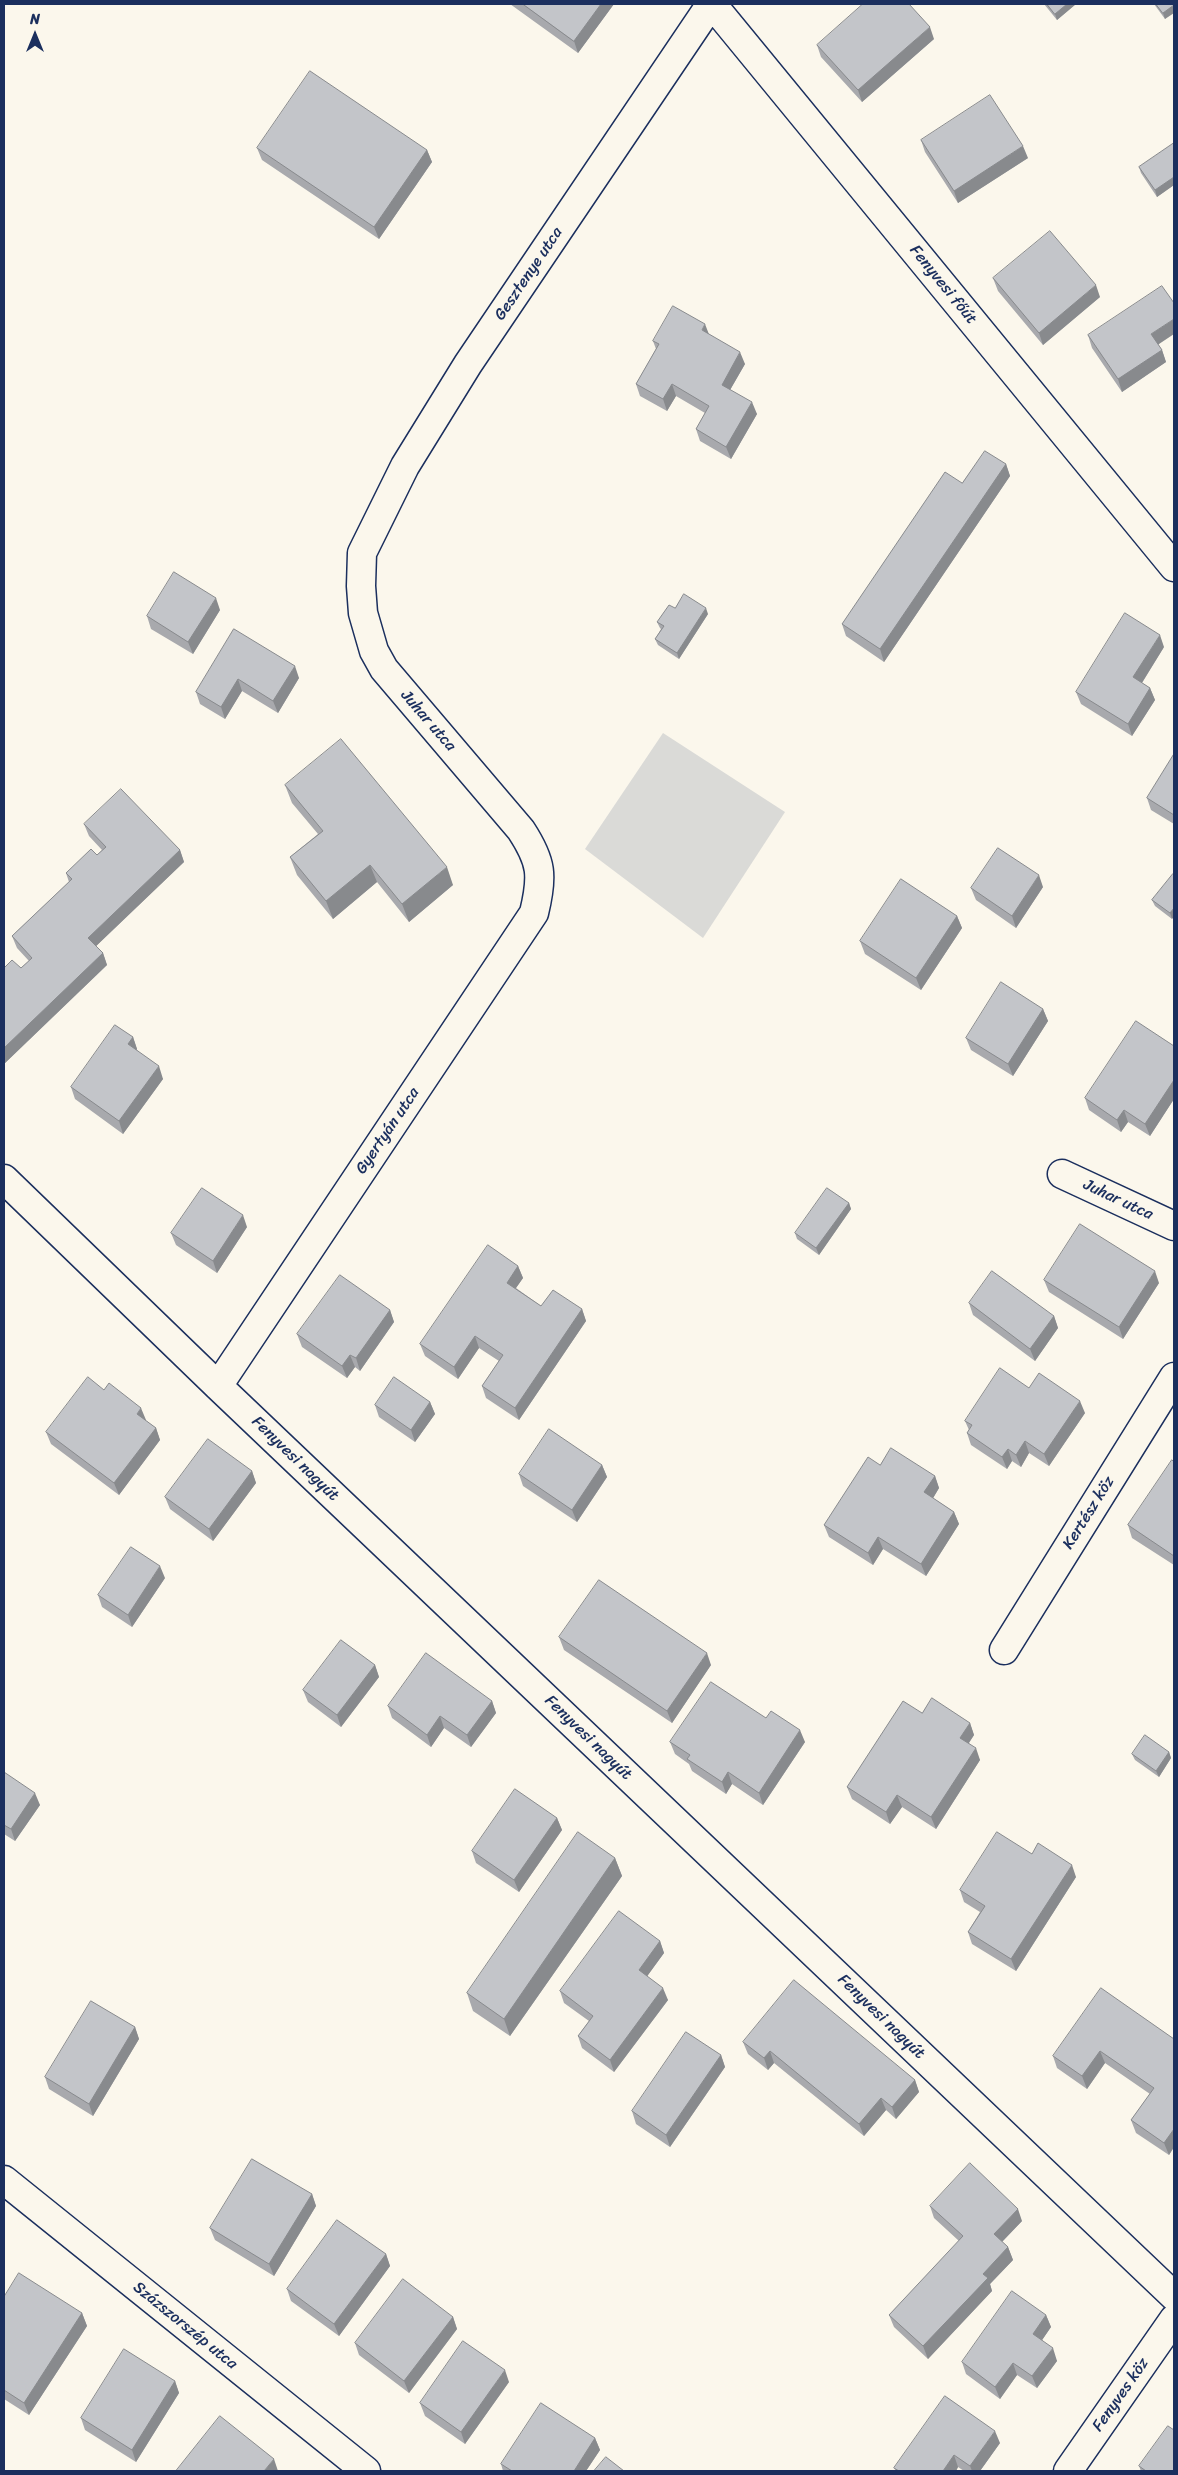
<!DOCTYPE html>
<meta charset="utf-8">
<style>
body{margin:0}
#map{position:relative;width:1178px;height:2475px;overflow:hidden;background:#fbf7ec;font-family:Sriracha,sans-serif}
canvas{display:block}
.frame{position:absolute;inset:0;border:5px solid #1b2f5e;pointer-events:none}
.north{position:absolute;left:10px;top:10px;width:50px;height:50px;-webkit-text-stroke:4px #fbf7ec;paint-order:stroke;rotate:0deg;font-size:14px;font-weight:700;line-height:20px;text-align:center;color:#1b2f5e}
.north::after{content:'';display:block;margin:auto;width:18px;height:22px;background:#1b2f5e;clip-path:polygon(50% 0,100% 100%,50% 72%,0 100%)}
</style>
<div id="map">
<canvas width="1178" height="2475"></canvas>
<div class="frame"></div>
<div class="north">N</div>
</div>
<script>
const g = document.querySelector('canvas').getContext('2d');
g.lineJoin = 'round';
function fill(path, color) { g.fillStyle = color; g.fill(path, 'evenodd'); }
function stroke(path, color, width, dash) { g.strokeStyle = color; g.lineWidth = width; g.lineCap = dash ? 'butt' : 'round'; g.setLineDash(dash || []); g.stroke(path); }
function drawText(font, color, halo, rows, align = 'center') {
  g.font = font + ' Sriracha,sans-serif'; g.lineWidth = 4; g.setLineDash([]); g.textBaseline = 'middle'; g.strokeStyle = halo; g.fillStyle = color; for (const [text, x, y, turn = 0] of rows) {
    g.save(); g.translate(x, y); g.rotate((+turn || 0) * Math.PI / 180); g.textAlign = isNaN(turn) ? turn : align; if (halo) g.strokeText(text, 0, 0); g.fillText(text, 0, 0); g.restore();
  }
}
fill(new Path2D(`
 M663,733l122,79 -82,126 -118,-89z`), '#dadad7');
const street = new Path2D(`
 M712,4l462,563
 M1062,1174l112,52
 M4,1179l214,207 956,910
 M218,1386l316,-473c9,-37 8,-51 -13,-83l-137,-161 -10,-18 -11,-38 -2,-27 1,-33 43,-87 63,-102 243,-360
 M1004,1650l170,-273
 M4,2180l362,291
 M1068,2471l106,-152`);
stroke(street, '#1b2f5e', 31);
stroke(street, '#fbf7ec', 28);
fill(new Path2D(`
 M510,4h104l-36,49z
 M1044,4h32l-19,16z
 M1154,4h20l-9,15z
 M934,39l-72,63 -41,-45 -4,-12z
 M921,140l107,18 -70,45 -33,-51z
 M1174,143v42l-17,12 -16,-24 -2,-6z
 M257,148l170,2 5,12 -53,77 -117,-79z
 M993,278l107,19 -57,48 -45,-54z
 M709,334l36,30 -15,26 27,24 -26,45 -31,-18 -4,-12 9,-16 -29,-17 -9,15 -27,-15 -4,-12 20,-35 -3,-8z
 M1088,335l70,9 4,6 4,12 -44,30 -30,-44z
 M1006,464l4,12 -126,186 -38,-26 -4,-12 120,-141z
 M220,610l-27,44 -42,-25 -4,-13z
 M708,614l-29,45 -21,-14 -3,-6 6,-10 -1,-1 -3,-6z
 M234,629l65,49 -21,35 -36,-22 -17,28 -25,-15 -4,-12z
 M1164,647l-22,36 8,5 5,12 -23,36 -51,-32 -5,-12z
 M1174,754v70l-23,-14 -4,-12z
 M285,785l168,100 -44,37 -32,-40 -44,37 -36,-44 -7,-18 28,-23 -26,-31z
 M84,824l96,26 4,12 -88,84 7,7 4,12 -103,99v-96h17l8,-7 -12,-13 -5,-12 57,-54 -3,-9 31,-18 5,-5 -13,-14z
 M1173,874l-1,45 -17,-13 -3,-6z
 M1043,887l-27,41 -40,-28 -5,-12z
 M957,916l5,12 -41,62 -56,-36 -5,-13z
 M1043,1009l5,12 -35,55 -42,-26 -5,-12z
 M133,1037l4,12v1l26,29 -40,55 -48,-35 -4,-12z
 M1174,1046v53l-24,37 -22,-14 -7,10 -32,-22 -4,-12z
 M849,1203l2,6 -32,46 -22,-16 -2,-6z
 M247,1227l-30,46 -41,-28 -5,-12z
 M518,1266l5,12 -7,10 25,18 41,3 4,12 -67,99 -33,-22 -4,-12 17,-25 -20,-13 -21,31 -33,-23 -5,-12z
 M1044,1280l115,3 -36,56 -74,-47z
 M969,1303l85,13 4,12 -23,33 -62,-46z
 M390,1310l4,12 -34,49 -5,-4 -8,11 -45,-31 -5,-13z
 M1029,1388l56,25 -36,53 -20,-13 -8,14 -9,-6 -5,8 -36,-24 -4,-12 2,-3 -4,-9z
 M430,1402l5,12 -20,28 -36,-25 -4,-12z
 M145,1420l11,8 4,12 -41,55 -68,-51 -5,-12 100,-12z
 M1174,1462v103l-42,-27 -4,-13z
 M602,1465l5,12 -30,45 -54,-36 -4,-12z
 M880,1465l55,11 4,12 -6,10 21,14 5,12 -33,52 -43,-27 -10,16 -44,-28 -5,-12z
 M252,1471l4,12 -43,58 -43,-32 -5,-12z
 M165,1578l-33,49 -30,-20 -4,-12z
 M559,1637l152,28 -39,58 -108,-73z
 M375,1665l4,12 -38,50 -33,-25 -5,-12z
 M492,1701l4,12 -25,34 -27,-19 -13,19 -39,-29 -4,-12z
 M922,1713l48,10 4,12 -5,8 11,17 -44,69 -34,-22 -12,17 -38,-25 -5,-12z
 M766,1718l39,24 -42,63 -31,-21 -6,10 -34,-23 -3,-7 -14,-10 -5,-12z
 M1169,1752l2,6 -12,19 -24,-17 -3,-6z
 M4,1772l36,33 -25,36 -11,-7z
 M557,1818l5,12 -43,62 -43,-29 -4,-12z
 M1032,1854l44,23 -60,94 -44,-27 -4,-12 12,-20 -16,-10 -4,-12z
 M615,1858l7,18 -112,160 -37,-25 -6,-18z
 M660,1941l4,12 -17,23 21,24 -54,72 -32,-24 -4,-12 11,-15 -25,-18 -4,-12z
 M135,2027l4,12 -46,77 -44,-27 -4,-12z
 M1174,2039v108l-5,8 -33,-22 -5,-13 19,-26 -45,-31 -18,26 -30,-21 -4,-12z
 M743,2042l172,38 4,12 -23,27 -10,-9 -22,26 -90,-73 -6,7 -20,-16z
 M721,2055l4,12 -55,80 -34,-23 -4,-13z
 M312,2194l4,12 -42,70 -59,-36 -5,-12z
 M930,2206l92,15 -20,21 6,5 5,13 -23,24 2,7 -64,68 -34,-32 -5,-12 70,-74 -25,-23z
 M386,2254l4,12 -51,70 -48,-35 -4,-12z
 M4,2297l78,16 5,13 -58,89 -25,-16z
 M1046,2315l5,12 -9,13 15,21 -20,27 -20,-13 -17,24 -34,-25 -4,-12z
 M453,2317l4,12 -48,64 -50,-38 -4,-12z
 M175,2381l4,12 -43,69 -51,-32 -4,-12z
 M509,2382l-44,62 -40,-28 -5,-13z
 M595,2438l5,12 -14,21h-83l-2,-7z
 M1000,2443l-20,28h-16l-6,-4 -2,4h-60l-2,-3z
 M1139,2466l35,5h-33z`), '#a8a9ad');
fill(new Path2D(`
 M601,4h13l-36,49 -4,-12z
 M1067,4h9l-19,16 -2,-6z
 M1174,5v8l-9,6 -2,-6z
 M930,27l4,12 -72,63 -4,-12z
 M1023,146l5,12 -70,45 -4,-12z
 M427,150l5,12 -53,77 -5,-12z
 M1174,177v8l-17,12 -2,-7z
 M1096,285l4,12 -57,48 -4,-12z
 M1174,319v15l-18,12 -5,-12z
 M705,324l5,13 -8,-7z
 M1162,350l4,12 -44,30 -4,-13z
 M740,352l5,12 -19,33 -4,-12z
 M672,384l4,12 -9,15 -4,-12z
 M752,402l5,12 -26,45 -5,-12z
 M1006,464l4,12 -126,186 -4,-13z
 M216,598l4,12 -27,44 -5,-12z
 M706,608l2,6 -29,45 -2,-6z
 M1160,635l4,12 -26,42 -5,-12z
 M295,666l4,12 -21,35 -5,-12z
 M238,679l4,12 -17,28 -4,-12z
 M1150,688l5,12 -23,36 -4,-12z
 M180,850l4,12 -92,88 -4,-12z
 M370,865l7,17 -44,37 -7,-18z
 M447,867l6,18 -44,37 -7,-18z
 M1039,875l4,12 -27,41 -4,-12z
 M1174,908v9l-2,2 -2,-6z
 M957,916l5,12 -41,62 -5,-12z
 M103,953l4,12 -103,99v-16z
 M1043,1009l5,12 -35,55 -5,-12z
 M133,1037l4,12 -5,7 -4,-12z
 M159,1066l4,13 -40,55 -4,-13z
 M1174,1080v19l-24,37 -5,-12z
 M1124,1110l4,12 -7,10 -4,-12z
 M849,1203l2,6 -32,46 -3,-7z
 M243,1215l4,12 -30,46 -4,-12z
 M518,1266l5,12 -12,17 -4,-12z
 M1155,1271l4,12 -36,56 -4,-12z
 M582,1309l4,12 -67,99 -4,-12z
 M390,1310l4,12 -34,49 -4,-13z
 M1054,1316l4,12 -23,33 -5,-12z
 M475,1336l4,12 -21,31 -4,-12z
 M350,1355l5,12 -8,11 -5,-12z
 M1080,1401l5,12 -36,53 -5,-12z
 M430,1402l5,12 -20,28 -4,-12z
 M141,1408l5,12 -5,6 -4,-12z
 M156,1428l4,12 -41,55 -5,-12z
 M1025,1441l4,12 -8,14 -5,-12z
 M1008,1449l4,12 -5,8 -5,-12z
 M602,1465l5,12 -30,45 -5,-12z
 M252,1471l4,12 -43,58 -4,-12z
 M935,1476l4,12 -10,17 -5,-13z
 M954,1512l5,12 -33,52 -5,-12z
 M878,1537l5,12 -10,16 -5,-12z
 M160,1566l5,12 -33,49 -4,-12z
 M707,1653l4,12 -39,58 -5,-12z
 M375,1665l4,12 -38,50 -4,-12z
 M492,1701l4,12 -25,34 -4,-12z
 M440,1716l4,12 -13,19 -4,-12z
 M970,1723l4,12 -10,15 -4,-12z
 M800,1730l5,12 -42,63 -4,-12z
 M976,1748l4,12 -44,69 -5,-12z
 M1169,1752l2,6 -12,19 -3,-6z
 M728,1772l4,12 -6,10 -4,-12z
 M35,1793l5,12 -25,36 -4,-12z
 M897,1795l5,12 -12,17 -4,-12z
 M557,1818l5,12 -43,62 -5,-12z
 M615,1858l7,18 -112,160 -6,-17z
 M1072,1865l4,12 -60,94 -5,-12z
 M660,1941l4,12 -21,29 -4,-12z
 M663,1988l5,12 -54,72 -4,-12z
 M135,2027l4,12 -46,77 -4,-12z
 M770,2051l4,12 -6,7 -4,-12z
 M1100,2051l5,12 -18,26 -5,-13z
 M721,2055l4,12 -55,80 -4,-12z
 M915,2080l4,12 -23,27 -4,-12z
 M881,2098l5,12 -22,26 -5,-12z
 M1174,2129v18l-5,8 -5,-12z
 M312,2194l4,12 -42,70 -5,-12z
 M1018,2209l4,12 -24,25 -4,-12z
 M1008,2247l5,13 -23,24 2,7 -64,68 -5,-13 60,-72z
 M386,2254l4,12 -51,70 -5,-12z
 M82,2313l5,13 -58,89 -5,-12z
 M1046,2315l5,12 -13,19 -5,-12z
 M453,2317l4,12 -48,64 -5,-12z
 M1053,2348l4,13 -20,27 -5,-12z
 M1013,2363l4,12 -17,24 -5,-12z
 M505,2370l4,12 -44,62 -4,-12z
 M175,2381l4,12 -43,69 -4,-12z
 M995,2431l5,12 -20,28h-8l-2,-5z
 M595,2438l5,12 -14,21h-12z
 M954,2455l4,12 -2,4h-13z
 M274,2459l4,12h-14z`), '#888a8d');
const building = new Path2D(`
 M523,4h78l-27,37z
 M863,4h46l21,23 -72,63 -41,-45z
 M1047,4h20l-12,10z
 M1156,4h18v1l-11,8z
 M310,71l117,79 -53,77 -117,-79z
 M990,95l33,51 -69,45 -33,-51z
 M1174,143v34l-19,13 -16,-23z
 M1050,231l46,54 -57,48 -46,-55z
 M1162,286l12,17v16l-23,15 11,16 -44,29 -30,-44z
 M673,306l32,18 -3,6 38,22 -18,33 30,17 -26,45 -30,-18 13,-23 -37,-22 -9,15 -27,-15 23,-40 -6,-3z
 M985,451l21,13 -126,185 -38,-25 103,-152 17,11z
 M174,572l42,26 -28,44 -41,-26z
 M684,594l22,14 -29,45 -22,-14 9,-13 -7,-4 12,-17 6,3z
 M1125,613l35,22 -27,42 17,11 -22,36 -52,-32z
 M234,629l61,37 -22,35 -35,-22 -17,28 -25,-15z
 M341,739l106,128 -45,37 -32,-39 -44,36 -36,-44 33,-26 -38,-46z
 M1174,754v61l-27,-17z
 M121,789l59,61 -92,88 15,15 -99,95v-80l8,-8 9,8 11,-10 -20,-22 60,-57 -6,-6 25,-24 6,6 9,-8 -22,-23z
 M998,848l41,27 -27,41 -41,-28z
 M1173,874l1,1v33l-4,5 -18,-13z
 M901,879l56,37 -41,62 -56,-37z
 M1001,982l42,27 -35,55 -42,-26z
 M1136,1021l38,25v34l-29,44 -21,-14 -7,10 -32,-22z
 M115,1025l18,12 -5,7 31,22 -40,55 -48,-34z
 M202,1188l41,27 -30,46 -42,-28z
 M827,1188l22,15 -33,45 -21,-15z
 M1080,1224l75,47 -36,56 -75,-47z
 M488,1245l30,21 -11,17 34,23 12,-16 29,19 -67,99 -33,-22 21,-31 -28,-19 -21,31 -34,-23z
 M992,1271l62,45 -24,33 -61,-46z
 M340,1275l50,35 -34,48 -6,-3 -8,11 -45,-32z
 M1000,1368l29,20 10,-15 41,28 -36,53 -19,-13 -9,14 -8,-6 -6,8 -35,-24 5,-8 -7,-4z
 M88,1377l16,13 5,-7 32,25 -4,6 19,14 -42,55 -68,-51z
 M394,1377l36,25 -19,28 -36,-25z
 M549,1429l53,36 -30,45 -53,-36z
 M208,1439l44,32 -43,58 -44,-32z
 M891,1448l44,28 -11,16 30,20 -33,52 -43,-27 -10,16 -44,-28 44,-68 12,8z
 M1172,1460l2,2v94l-46,-31z
 M131,1547l29,19 -32,49 -30,-20z
 M599,1580l108,73 -40,58 -108,-74z
 M341,1640l34,25 -38,50 -34,-25z
 M426,1653l66,48 -25,34 -27,-19 -13,19 -39,-29z
 M711,1682l55,36 5,-7 29,19 -41,63 -31,-21 -6,10 -35,-23 3,-4 -20,-13z
 M932,1698l38,25 -10,15 16,10 -45,69 -34,-22 -11,17 -39,-25 56,-86 19,12z
 M1145,1735l24,17 -13,19 -24,-17z
 M4,1772l31,21 -24,36 -7,-4z
 M515,1789l42,29 -43,62 -42,-29z
 M578,1832l37,26 -111,161 -37,-26z
 M997,1832l35,22 6,-11 34,22 -61,94 -43,-27 17,-26 -25,-16z
 M619,1911l41,30 -21,29 24,18 -53,72 -32,-24 15,-20 -33,-25z
 M794,1980l121,100 -23,27 -11,-9 -22,26 -89,-73 -6,7 -21,-16z
 M1101,1988l73,51v90l-10,14 -33,-23 23,-32 -54,-37 -18,25 -29,-20z
 M91,2001l44,26 -46,77 -44,-27z
 M686,2032l35,23 -55,80 -34,-24z
 M252,2159l60,35 -43,70 -59,-36z
 M970,2163l48,46 -24,25 14,13 -25,27 5,4 -65,68 -34,-31 74,-79 -33,-30z
 M337,2220l49,34 -52,70 -47,-35z
 M19,2273l63,40 -58,90 -20,-13v-93z
 M403,2279l50,38 -49,64 -49,-38z
 M1012,2291l34,24 -13,19 20,14 -21,28 -19,-13 -18,24 -33,-25z
 M463,2341l42,29 -44,62 -41,-29z
 M124,2349l51,32 -43,69 -51,-32z
 M945,2396l50,35 -25,35 -16,-11 -11,16h-44l-5,-3z
 M541,2403l54,35 -21,33h-62l-11,-7z
 M220,2416l54,43 -10,12h-88z
 M1168,2426l6,4v41h-28l-7,-5z
 M606,2457l18,14h-30z`);
fill(building, '#c3c5c9');
stroke(building, '#888a8d', 1);
drawText('16px', '#1b2f5e', '#fbf7ec', [
 ["Gesztenye utca",529,274,-56],
 ["Fenyvesi főút",943,285,51],
 ["Juhar utca",428,721,49],
 ["Gyertyán utca",388,1131,-56],
 ["Juhar utca",1118,1200,25],
 ["Fenyvesi nagyút",295,1459,44],
 ["Kertész köz",1089,1513,-58],
 ["Fenyvesi nagyút",588,1738,44],
 ["Fenyvesi nagyút",881,2017,44],
 ["Százszorszép utca",185,2326,39],
 ["Fenyves köz",1121,2395,-55]
]);
</script>
